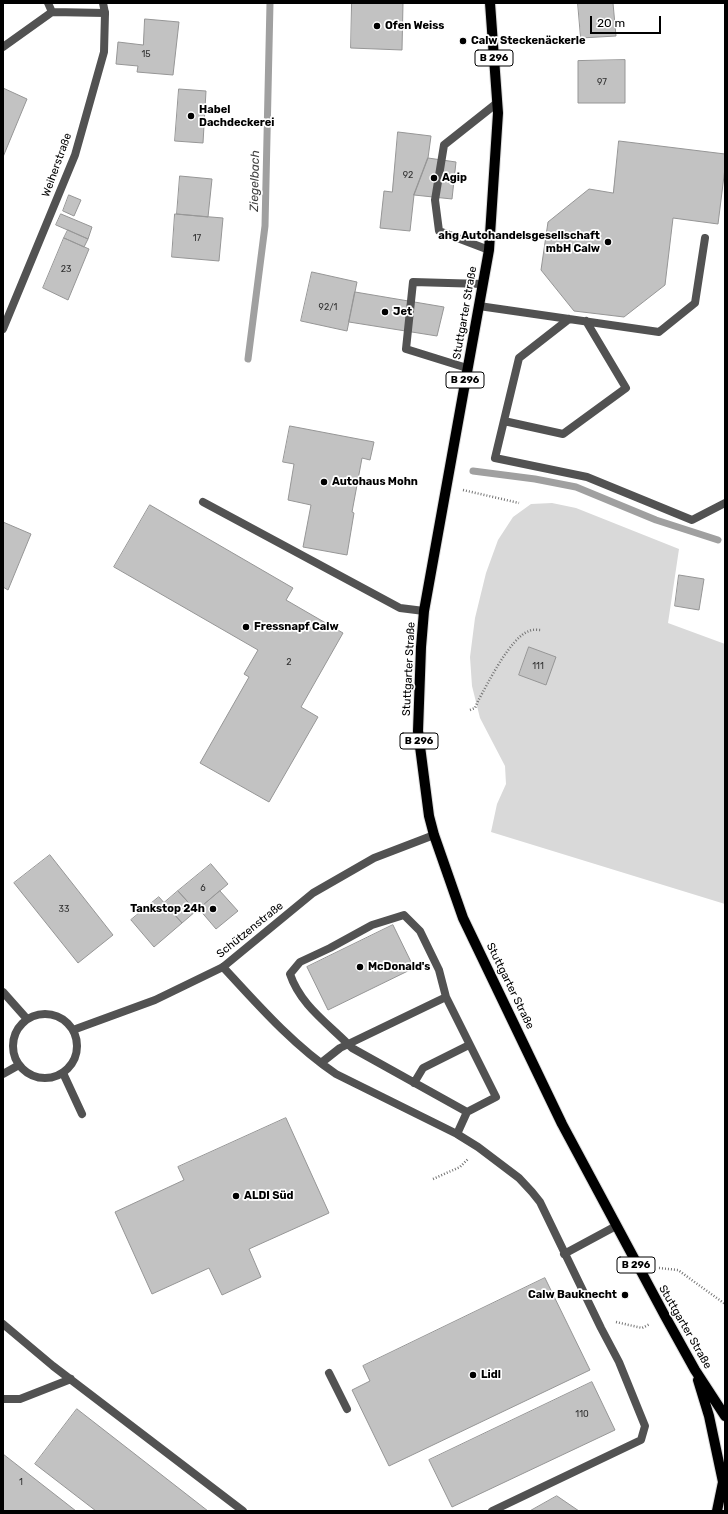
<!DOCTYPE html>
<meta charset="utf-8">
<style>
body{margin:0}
#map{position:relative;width:728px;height:1514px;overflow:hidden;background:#fff;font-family:Rubik,sans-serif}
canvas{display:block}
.frame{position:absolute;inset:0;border:4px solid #000;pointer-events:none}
.scale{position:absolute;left:590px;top:16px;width:71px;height:18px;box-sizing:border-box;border:2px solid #000;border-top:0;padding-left:5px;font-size:12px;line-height:14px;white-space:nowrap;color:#000;-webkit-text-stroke:3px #fff;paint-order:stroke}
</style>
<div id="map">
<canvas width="728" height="1514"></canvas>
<div class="frame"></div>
<div class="scale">20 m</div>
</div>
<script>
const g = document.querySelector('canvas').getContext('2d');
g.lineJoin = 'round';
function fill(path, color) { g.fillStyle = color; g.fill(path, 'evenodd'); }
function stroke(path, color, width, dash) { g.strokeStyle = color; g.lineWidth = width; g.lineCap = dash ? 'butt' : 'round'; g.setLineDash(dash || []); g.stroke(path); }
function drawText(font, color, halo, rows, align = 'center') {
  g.font = font + ' Rubik,sans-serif'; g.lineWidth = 3.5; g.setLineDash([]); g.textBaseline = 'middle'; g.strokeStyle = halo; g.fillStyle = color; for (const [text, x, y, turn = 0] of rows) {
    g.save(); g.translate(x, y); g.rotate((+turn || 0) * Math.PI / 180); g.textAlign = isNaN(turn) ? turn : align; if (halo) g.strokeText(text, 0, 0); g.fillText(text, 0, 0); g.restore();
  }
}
fill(new Path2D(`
 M552,503l24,5 103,41 -11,74 57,21v260l-234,-72 6,-28 9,-20 -1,-18 -25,-48 -8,-32 -2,-29 5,-39 11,-45 12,-33 15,-23 18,-13z`), '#d9d9d9');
stroke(new Path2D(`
 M248,359l17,-133 5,-223
 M473,471l62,8 41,8 80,33 62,20`), '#a0a0a0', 7);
const building = new Path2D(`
 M352,3h51l-1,47 -51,-2z
 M578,3h35l3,33 -35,2z
 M145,19l34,3 -6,53 -36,-3 1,-6 -22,-2 2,-22 25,3z
 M625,60v43h-47v-42z
 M3,88l24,11 -24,58z
 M179,89l27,2 -3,52 -28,-2z
 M398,132l33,4 -3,22 -14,37 -4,36 -30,-3 4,-37 8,1z
 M619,141l106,13v14l-7,56 -45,-6 -8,67 -41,32 -50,-6 -33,-41 7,-48 41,-33 24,4z
 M428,158l28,4 -4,37 -38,-4z
 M180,176l32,3 -4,38 -31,-3z
 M69,195l12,5 -7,16 -11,-5z
 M61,214l31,13 -4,12 -32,-14z
 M175,214l48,4 -4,43 -47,-4z
 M68,230l20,9 -4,8 -20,-9z
 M64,238l25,11 -21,51 -25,-12z
 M312,272l45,10 -10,49 -46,-10z
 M355,292l89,15 -7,29 -88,-14z
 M290,426l84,16 -4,18 -8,-2 -10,54 2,1 -7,42 -44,-8 8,-42 -23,-5 6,-36 -11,-2z
 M150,505l143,83 -7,12 57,33 -42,74 17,10 -49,85 -69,-39 49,-86 -5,-3 14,-24 -144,-83z
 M3,522l28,12 -23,56 -5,-3z
 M679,575l25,4 -5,31 -24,-4z
 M529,647l27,10 -10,28 -27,-10z
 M50,855l63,80 -35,28 -64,-80z
 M211,864l17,20 -32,27 -18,-20z
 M178,891l18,20 -14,12 -18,-20z
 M220,891l18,20 -22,18 -17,-20z
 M159,897l23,26 -28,24 -23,-27z
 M393,925l21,43 -86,42 -21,-43z
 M286,1118l43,95 -80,36 12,28 -39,18 -13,-27 -57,26 -37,-82 69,-32 -6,-13z
 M545,1278l45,92 -201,96 -37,-76 18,-9 -7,-15z
 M592,1382l23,48 -163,77 -23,-47z
 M77,1409l131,102h-112l-61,-47z
 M3,1454l73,57h-73z
 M557,1496l22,15h-49z`);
fill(building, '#c2c2c2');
stroke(building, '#969696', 1);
const primary = new Path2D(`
 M490,3l8,110 -9,137 -65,361 -3,36 -3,84 11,85 5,19 29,83 99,206 103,192 30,54 30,46
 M698,1380l11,36 14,66 -6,29`);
stroke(primary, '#dbdbdb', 12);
stroke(new Path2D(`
 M463,490l56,13
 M470,710l5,-2 3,-7c10,-18 32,-63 51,-70 4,-2 9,-1 13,-1
 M433,1179l27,-12 8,-8
 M659,1268l19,2 47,34
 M616,1322l26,6 8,-4`), '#747474', 2.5, [1, 2]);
stroke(new Path2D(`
 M48,3l4,9
 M3,47l49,-35 53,1
 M489,250l-50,-19 -4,-31 9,-55 53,-42
 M479,306l180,26 36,-29 10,-65
 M569,319l-50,39 -24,100 92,19 105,43 33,-17
 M467,368l-61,-19 7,-67 70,2
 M504,421l59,13 63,-46 -40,-67
 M203,502l197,106 24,3
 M223,967c35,38 70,78 113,107l121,60 21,13 41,31 13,14 8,10 61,126 18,34 26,64 -4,14 -149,71
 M321,1063l19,-15 106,-51
 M63,1073l19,41
 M414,1083l9,-15 46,-23
 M457,1134l10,-22 29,-15 -50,-100 -7,-27 -19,-39 -16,-16 -32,10 -42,23 -30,14 -10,12c10,30 36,48 58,70l4,4 115,64
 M564,1254l52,-28
 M3,1324l50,42 190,145
 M329,1373l18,36
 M3,1399h17l51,-20`), '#525252', 8);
stroke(new Path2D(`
 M3,329l72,-174 29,-103 1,-39 -2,-10
 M3,992l24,27
 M13 1046a32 32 0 1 1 64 0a32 32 0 1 1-64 0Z
 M73,1030l82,-30 68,-33 90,-74 61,-35 60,-23
 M3,1074l16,-9`), '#525252', 8);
stroke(primary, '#000', 10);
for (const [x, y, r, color] of [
 [377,26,4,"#000"],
 [463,41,4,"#000"],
 [191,116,4,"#000"],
 [434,178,4,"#000"],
 [608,242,4,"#000"],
 [385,312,4,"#000"],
 [324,482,4,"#000"],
 [246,627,4,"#000"],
 [213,909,4,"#000"],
 [360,967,4,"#000"],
 [236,1196,4,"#000"],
 [625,1295,4,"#000"],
 [473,1375,4,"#000"]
]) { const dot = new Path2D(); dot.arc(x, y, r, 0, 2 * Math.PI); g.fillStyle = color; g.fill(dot); stroke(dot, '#fff', 1.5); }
drawText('9px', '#303030', null, [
 ["15",146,54],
 ["97",602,82],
 ["92",408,175],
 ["17",197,238],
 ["23",66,269],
 ["92/1",328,307],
 ["2",289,662],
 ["111",538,666],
 ["6",203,888],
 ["33",64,909],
 ["110",582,1414],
 ["1",21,1482]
]);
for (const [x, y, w] of [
 [494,58,38],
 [465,380,38],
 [419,741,38],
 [636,1265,38]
]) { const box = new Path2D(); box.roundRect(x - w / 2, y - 8, w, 16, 3); g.fillStyle = '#fff'; g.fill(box); stroke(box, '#000', 1); }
drawText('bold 10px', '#000', null, [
 ["B 296",494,58],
 ["B 296",465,380],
 ["B 296",419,741],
 ["B 296",636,1265]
]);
drawText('bold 11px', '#000', '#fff', [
 ["Ofen Weiss",385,26],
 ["Calw Steckenäckerle",471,41],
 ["Habel",199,110],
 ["Dachdeckerei",199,123],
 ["Agip",442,178],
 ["ahg Autohandelsgesellschaft",600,236,"right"],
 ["mbH Calw",600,249,"right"],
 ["Jet",393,312],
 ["Autohaus Mohn",332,482],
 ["Fressnapf Calw",254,627],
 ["Tankstop 24h",205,909,"right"],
 ["McDonald's",368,967],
 ["ALDI Süd",244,1196],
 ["Calw Bauknecht",617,1295,"right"],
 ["Lidl",481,1375]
], 'left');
drawText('11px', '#000', '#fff', [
 ["Weiherstraße",57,165,-70],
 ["Stuttgarter Straße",465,313,-80],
 ["Stuttgarter Straße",409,669,-87],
 ["Schützenstraße",250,930,-39],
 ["Stuttgarter Straße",510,986,64],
 ["Stuttgarter Straße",685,1327,60]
]);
drawText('italic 12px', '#414141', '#fff', [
 ["Ziegelbach",255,181,-89]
]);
</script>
